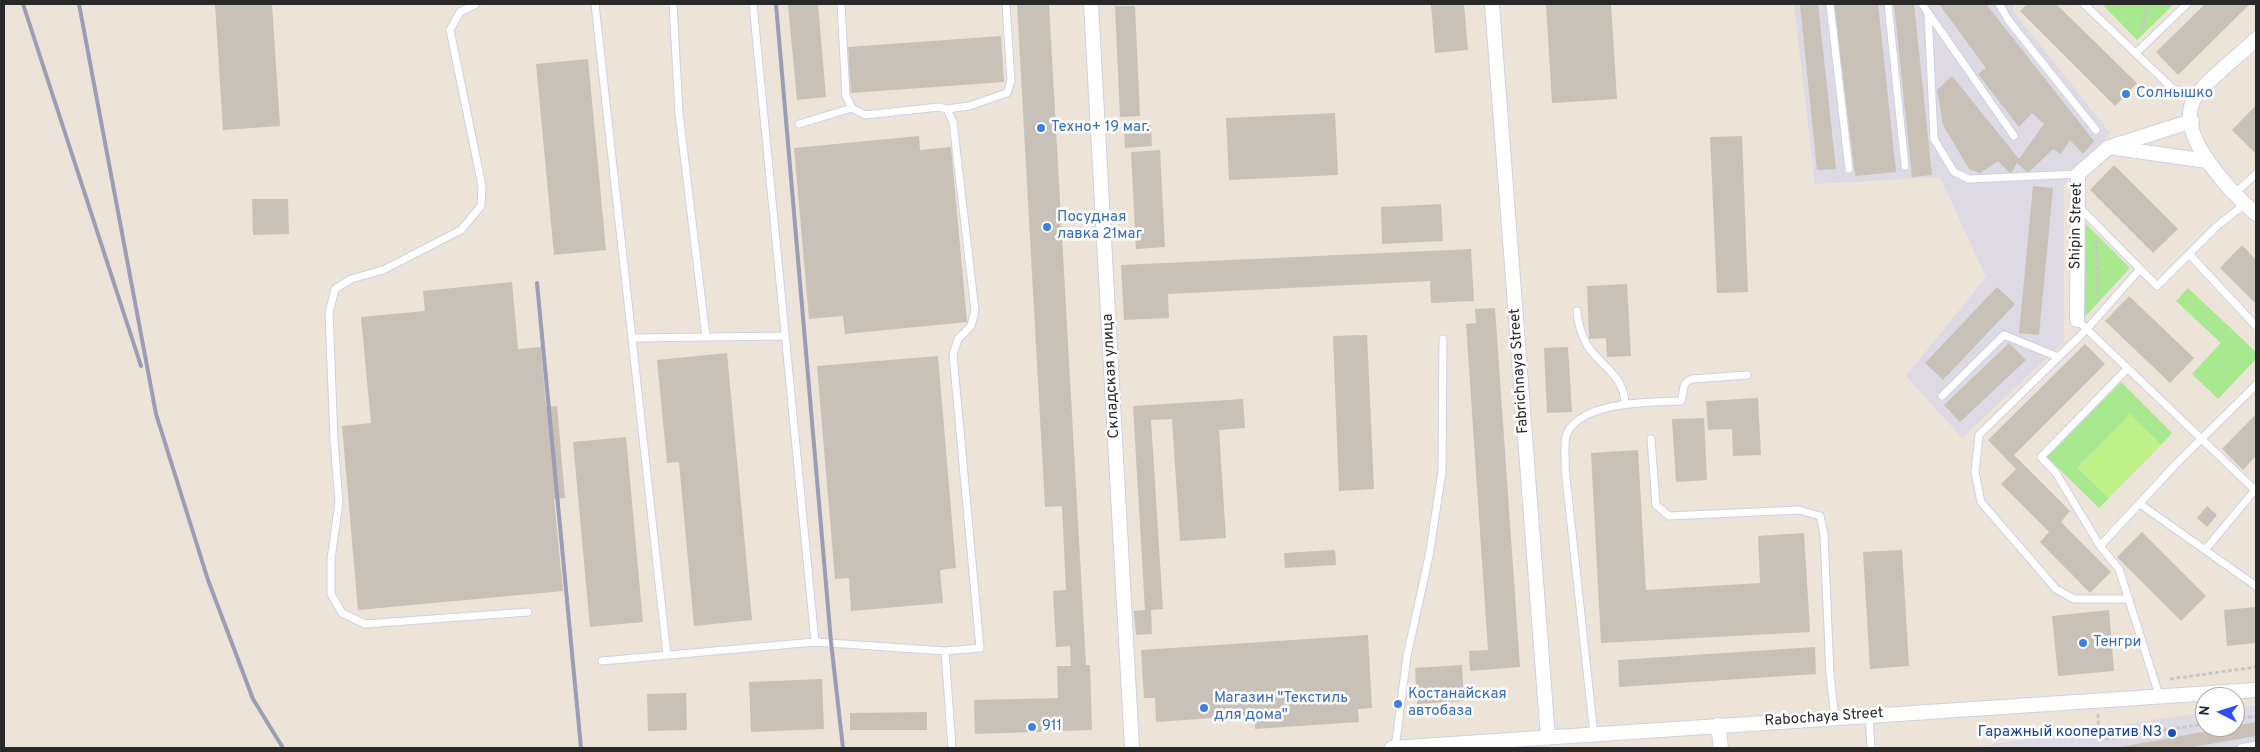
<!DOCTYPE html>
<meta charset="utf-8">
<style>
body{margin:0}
#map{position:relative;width:2260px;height:752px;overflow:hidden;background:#ece4d8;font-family:Overpass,sans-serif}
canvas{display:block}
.frame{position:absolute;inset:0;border:5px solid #282828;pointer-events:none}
.north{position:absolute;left:2195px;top:687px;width:50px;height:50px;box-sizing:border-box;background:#fff;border:1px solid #a9a9a9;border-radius:50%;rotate:275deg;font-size:14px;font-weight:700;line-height:20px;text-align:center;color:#282828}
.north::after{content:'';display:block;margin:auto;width:18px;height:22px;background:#324dff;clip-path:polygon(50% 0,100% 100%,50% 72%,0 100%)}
</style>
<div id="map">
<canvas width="2260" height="752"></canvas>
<div class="frame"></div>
<div class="north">N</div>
</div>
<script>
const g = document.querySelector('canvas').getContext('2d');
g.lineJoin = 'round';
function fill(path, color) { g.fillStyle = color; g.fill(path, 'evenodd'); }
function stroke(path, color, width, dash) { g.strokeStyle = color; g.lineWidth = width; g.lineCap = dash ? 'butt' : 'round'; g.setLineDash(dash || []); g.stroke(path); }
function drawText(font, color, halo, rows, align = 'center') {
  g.font = font + ' Overpass,sans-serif'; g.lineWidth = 5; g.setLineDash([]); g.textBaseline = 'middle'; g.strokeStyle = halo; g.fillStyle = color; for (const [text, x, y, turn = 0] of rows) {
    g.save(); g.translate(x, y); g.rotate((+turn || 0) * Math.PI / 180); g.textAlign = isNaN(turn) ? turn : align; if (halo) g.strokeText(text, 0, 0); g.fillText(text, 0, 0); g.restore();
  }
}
fill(new Path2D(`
 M1794,4h220l-1,7 97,122 -46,52v157l-102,96 -56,-62 80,-99 -46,-100 -125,7z
 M2256,705v43h-288l237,-36v15h30v-19z`), '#dddae3');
fill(new Path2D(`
 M2102,4h72l-37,36z
 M2084,222l46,46 -48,52z
 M2188,288l68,64v7l-38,40 -26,-25 29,-31 -45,-42z
 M2121,382l51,51 -11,12 -31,-30 -48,48 -4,5 31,30 -10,10 -52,-51z`), '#a8e88f');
fill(new Path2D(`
 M2130,414l31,31 -52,53 -31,-30z`), '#bff189');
fill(new Path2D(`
 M215,4h57l8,122 -57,4z
 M818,4l8,93 -29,3 -9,-95z
 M1017,4h32l37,661h4l2,65 -117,4 -1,-34 84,-2 -1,-32h14l-1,-20 -14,1 -3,-56 13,-1 -4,-84 -17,1z
 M1431,4h33l4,46 -33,3z
 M1546,4h65l6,95 -65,4z
 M1800,4h18l18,165 -19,1z
 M1834,4h44l18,168 -41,4z
 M1894,4h20l18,171 -20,2z
 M1939,4h47l108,137 -11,13 -13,-14 -9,14 -8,-5 -25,24 -11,-10 -6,11 -13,-13 -18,12 -11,-4 -26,-44 -6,-35 15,-14 67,83 25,-35 -12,-11 -13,14 -41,-53 8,-6z
 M2027,4h29l81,79 -22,23 -95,-95z
 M2205,4h45l-72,71 -22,-23z
 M1115,6h20l5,110 -20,1z
 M1001,36l3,46 -153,11 -3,-46z
 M588,59l18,191 -52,5 -18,-191z
 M2256,105v46l-1,2 -23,-23z
 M1335,113l3,62 -109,5 -3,-62z
 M1151,125l1,21 -27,2 -1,-21z
 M919,136l1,14 31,-3 16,175 -122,12 -2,-18 -34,3 -15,-171z
 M1742,136l6,156 -31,1 -7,-156z
 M1160,150l5,97 -29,2 -5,-97z
 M2114,165l64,64 -25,24 -63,-63z
 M2033,186l20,2 -14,147 -20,-2z
 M252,199h36l1,35 -36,1z
 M1441,204l2,37 -61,3 -1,-37z
 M2242,245l14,15v44l-36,-36z
 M1471,249l3,52 -43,2 -1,-22 -262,13 1,24 -45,2 -3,-55z
 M512,282l6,67 23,-2 5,60 11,-1 8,92 -11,1 9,92 -205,19 -16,-184 29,-3 -10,-106 64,-6 -2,-20z
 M1627,284l4,72 -24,1 -1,-19 -17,1 -2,-53z
 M1997,287l18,17 -72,76 -18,-17z
 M2129,296l65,62 -24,25 -65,-62z
 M1495,308l25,359 -50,4 -1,-20 19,-1 -22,-326 10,-1 -1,-14z
 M1367,335l7,154 -35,2 -6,-155z
 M2009,343l17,17 -66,62 -16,-17z
 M2085,344l20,20 -91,91 56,56 -9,11 50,50 -21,21 -50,-51 9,-10 -48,-48 15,-15 -28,-29z
 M1568,347l4,65 -25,1 -3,-65z
 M727,353l25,267 -58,6 -15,-164 -12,1 -10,-103z
 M938,356l18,212 -16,2 3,33 -92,8 -2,-33 -14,1 -18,-213z
 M1758,398l3,57 -28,1 -1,-27 -24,1 -2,-29z
 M1243,399l2,29 -26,2 7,108 -46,3 -8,-122 -21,1 12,189 -12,1 1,24 -16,1 -2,-24 11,-1 -12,-204z
 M2256,414v42l-13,14 -21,-21z
 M1704,418l3,62 -31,2 -4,-63z
 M626,437l17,185 -53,5 -17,-185z
 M1638,450l8,140 114,-7 -2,-47 46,-3 6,99 -209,11 -10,-190z
 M2207,506l10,9 -10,12 -10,-9z
 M2142,532l64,64 -25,25 -64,-64z
 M1335,550l1,15 -51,3 -1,-15z
 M1902,550l7,116 -39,3 -7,-117z
 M2256,607v36l-29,3 -3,-36z
 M2109,610l5,61 -56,5 -6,-60z
 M1368,635l4,73 -14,1 1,13 -104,7v-14l-99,7 -1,-24h-11l-3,-48z
 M1815,647l1,27 -197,13 -1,-27z
 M1462,665l2,36 -47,3 -2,-36z
 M822,679l2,50 -73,3 -2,-50z
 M686,693l1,37 -39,1 -1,-37z
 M927,712v18h-77v-17z
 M2256,722v14l-69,12h-71z`), '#c7c1b8');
const lane = new Path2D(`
 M476,4l-16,8 -10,18 32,156 -1,20 -20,24 -78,40 -32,9 -16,10 -6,24 5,127 5,62 -8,57v35l11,19 23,11 163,-12
 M595,4l72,651
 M673,4l6,109 27,224
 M753,4l62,638
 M1830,4l19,165
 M1888,4l17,162
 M1922,4l92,132
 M1999,4l10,17 87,109
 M2084,4l88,84 24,8
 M1928,13l6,126 20,33 15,7 109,-5
 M2136,53l51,-49
 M947,109l22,-3 38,-13 4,-12 -5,-77
 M799,124l53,-16
 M2234,194l22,-20
 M2245,204l-28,22 -28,28 67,72
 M2078,206l79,80 32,-32
 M1577,311c1,13 4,23 10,34 14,22 37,29 38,59
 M2077,320l178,170 1,-2
 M632,338l153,-2
 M2127,369l-86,88 15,16 44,73 19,23 40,126
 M1942,396l62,-61 54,22
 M1651,439l5,66 13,11 130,-6 21,6 4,18 6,141 5,43
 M2140,504l116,82
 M2100,546l76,-82 80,-79
 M2205,550l50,-60
 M2129,599h-55l-18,-10 -75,-87 -6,-30 4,-37 107,-105 54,-61
 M945,651l7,97
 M602,661l213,-19 130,9 35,-3 -27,-293 5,-16 13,-13 4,-15 -22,-189 -6,-13 -8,-2 -74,8 -13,-7 -6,-12 -5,-92
 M1869,716l2,32
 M1594,735l-29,-267c1,-10 -2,-26 2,-35 16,-32 84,-31 114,-32 4,-9 -1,-18 11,-22l55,-4
 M1395,748l12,-92 22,-100 13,-84 1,-133
 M2241,748l15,-3`);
const street = new Path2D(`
 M1091,4l41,744
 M1492,4l56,734
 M2256,39c-18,18 -44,36 -59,56 -28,35 35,98 59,119
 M2113,146l79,-25
 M2077,320l1,-146 31,-27 98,14
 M1718,725l3,23
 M1392,748l864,-58`);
stroke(lane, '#cdd0e3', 9);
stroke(street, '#cdd0e3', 16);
stroke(new Path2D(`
 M2142,31l6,-27
 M2096,240l3,59
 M2170,679l86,-12
 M2098,714l1,26 106,-16
 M2235,719l21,-3`), '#c7c7c7', 3, [4, 2.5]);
stroke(lane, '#fff', 7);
stroke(street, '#fff', 14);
stroke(new Path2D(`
 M23,4l118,362
 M79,4l77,410 52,166 45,119 30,49
 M776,4l55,638 12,106
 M537,283l44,465`), '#9b9db4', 4);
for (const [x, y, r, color] of [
 [2126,94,5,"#3f7fe0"],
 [1041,128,5,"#3f7fe0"],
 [1047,227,5,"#3f7fe0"],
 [2083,643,5,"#3f7fe0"],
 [1398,704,5,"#3f7fe0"],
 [1204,708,5,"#3f7fe0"],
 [1032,727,5,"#3f7fe0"],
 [2172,733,5,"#1a4fb4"]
]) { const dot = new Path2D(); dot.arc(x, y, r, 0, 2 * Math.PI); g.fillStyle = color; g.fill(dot); stroke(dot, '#fff', 2); }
drawText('15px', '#366cbe', '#fff', [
 ["Солнышко",2136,94],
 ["Техно+ 19 маг.",1051,128],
 ["Посудная",1057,218],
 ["лавка 21маг",1057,235],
 ["Тенгри",2093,643],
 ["Костанайская",1408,695],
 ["автобаза",1408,712],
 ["Магазин \"Текстиль",1214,699],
 ["для дома\"",1214,716],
 ["911",1042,727]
], 'left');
drawText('15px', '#282828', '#fff', [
 ["Shipin Street",2077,226,-89],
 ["Fabrichnaya Street",1520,371,-94],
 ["Складская улица",1112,376,-93],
 ["Rabochaya Street",1824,718,-4]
]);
drawText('15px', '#164399', '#fff', [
 ["Гаражный кооператив N3",2162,733]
], 'right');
</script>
